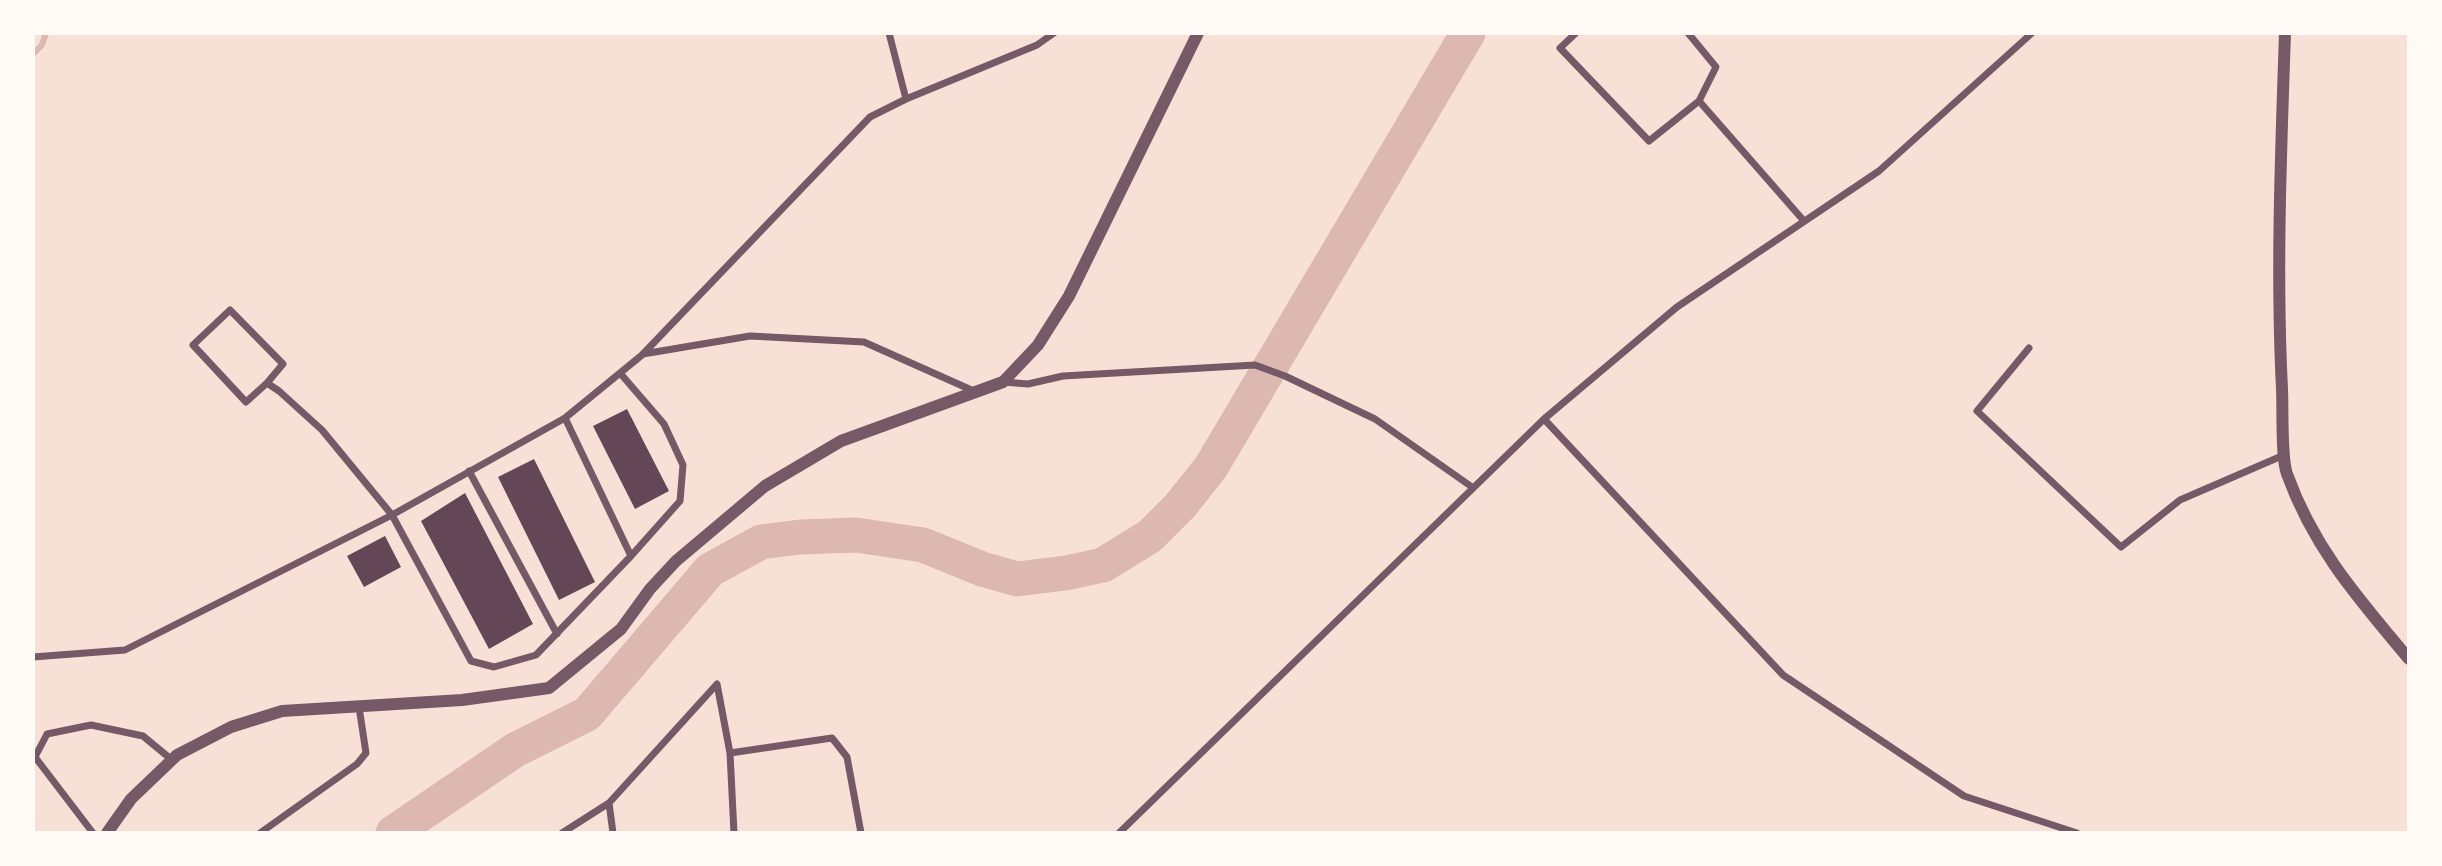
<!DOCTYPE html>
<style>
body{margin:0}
#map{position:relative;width:2442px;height:866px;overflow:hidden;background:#f7e1d7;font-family:Helvetica,sans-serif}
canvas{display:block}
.frame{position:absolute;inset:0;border:35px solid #fffaf5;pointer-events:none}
</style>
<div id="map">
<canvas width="2442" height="866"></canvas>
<div class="frame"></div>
</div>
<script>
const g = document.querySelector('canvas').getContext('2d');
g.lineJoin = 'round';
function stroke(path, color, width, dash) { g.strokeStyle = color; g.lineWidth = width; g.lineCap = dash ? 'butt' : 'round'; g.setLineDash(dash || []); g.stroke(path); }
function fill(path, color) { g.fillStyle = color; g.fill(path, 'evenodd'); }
stroke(new Path2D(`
 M33,54l9,-9 4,-12`), '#dcb8b0', 6);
stroke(new Path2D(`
 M393,833l122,-83 72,-36 123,-144 51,-28 39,-5 56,-2 67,10 59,24 35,10 49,-6 37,-8 47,-29 30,-30 31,-39 257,-434`), '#dcb8b0', 35);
fill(new Path2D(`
 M627,409l42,82 -34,18 -42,-83z
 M534,459l61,123 -36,18 -61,-123z
 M465,493l68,131 -44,25 -68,-128z
 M385,536l16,31 -37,20 -17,-31z`), '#644757');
stroke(new Path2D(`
 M889,33l17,66
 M1576,33l-16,15 89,93 50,-40 17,-34 -28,-34
 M1699,101l105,120
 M2029,348l-52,63 144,136 59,-47 104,-45
 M643,354l107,-18 114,6 112,50
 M1003,382l25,2 35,-8 192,-11 30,11 90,43 97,68
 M267,383l16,-19 -53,-54 -37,35 53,57 21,-19 12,8 43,39 70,85 79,146 23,6 42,-12 95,-99 49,-55 3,-36 -19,-41 -44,-51
 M565,418l66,138
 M1544,419l239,256 181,121 113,37
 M469,471l88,163
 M33,657l92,-7 267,-135 173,-97 77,-63 228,-238 36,-18 131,-54 17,-12
 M730,753l102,-15 15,19 14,76
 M609,803l4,30
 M93,833l-58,-76 12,-23 44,-9 52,11 29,24
 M260,833l97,-69 9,-11 -7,-46
 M562,833l47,-30 108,-119 13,69 4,80
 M1119,833l425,-414 133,-112 202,-136 153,-138`), '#755966', 7);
stroke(new Path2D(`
 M2285,33c-4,119 -9,238 -3,356 1,21 -1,69 5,85 27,75 72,125 122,185
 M107,833l24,-34 46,-44 54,-28 51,-16 180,-11 87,-12 72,-59 29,-40 26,-28 89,-75 76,-45 162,-59 35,-37 31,-49 129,-263`), '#755966', 12);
</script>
